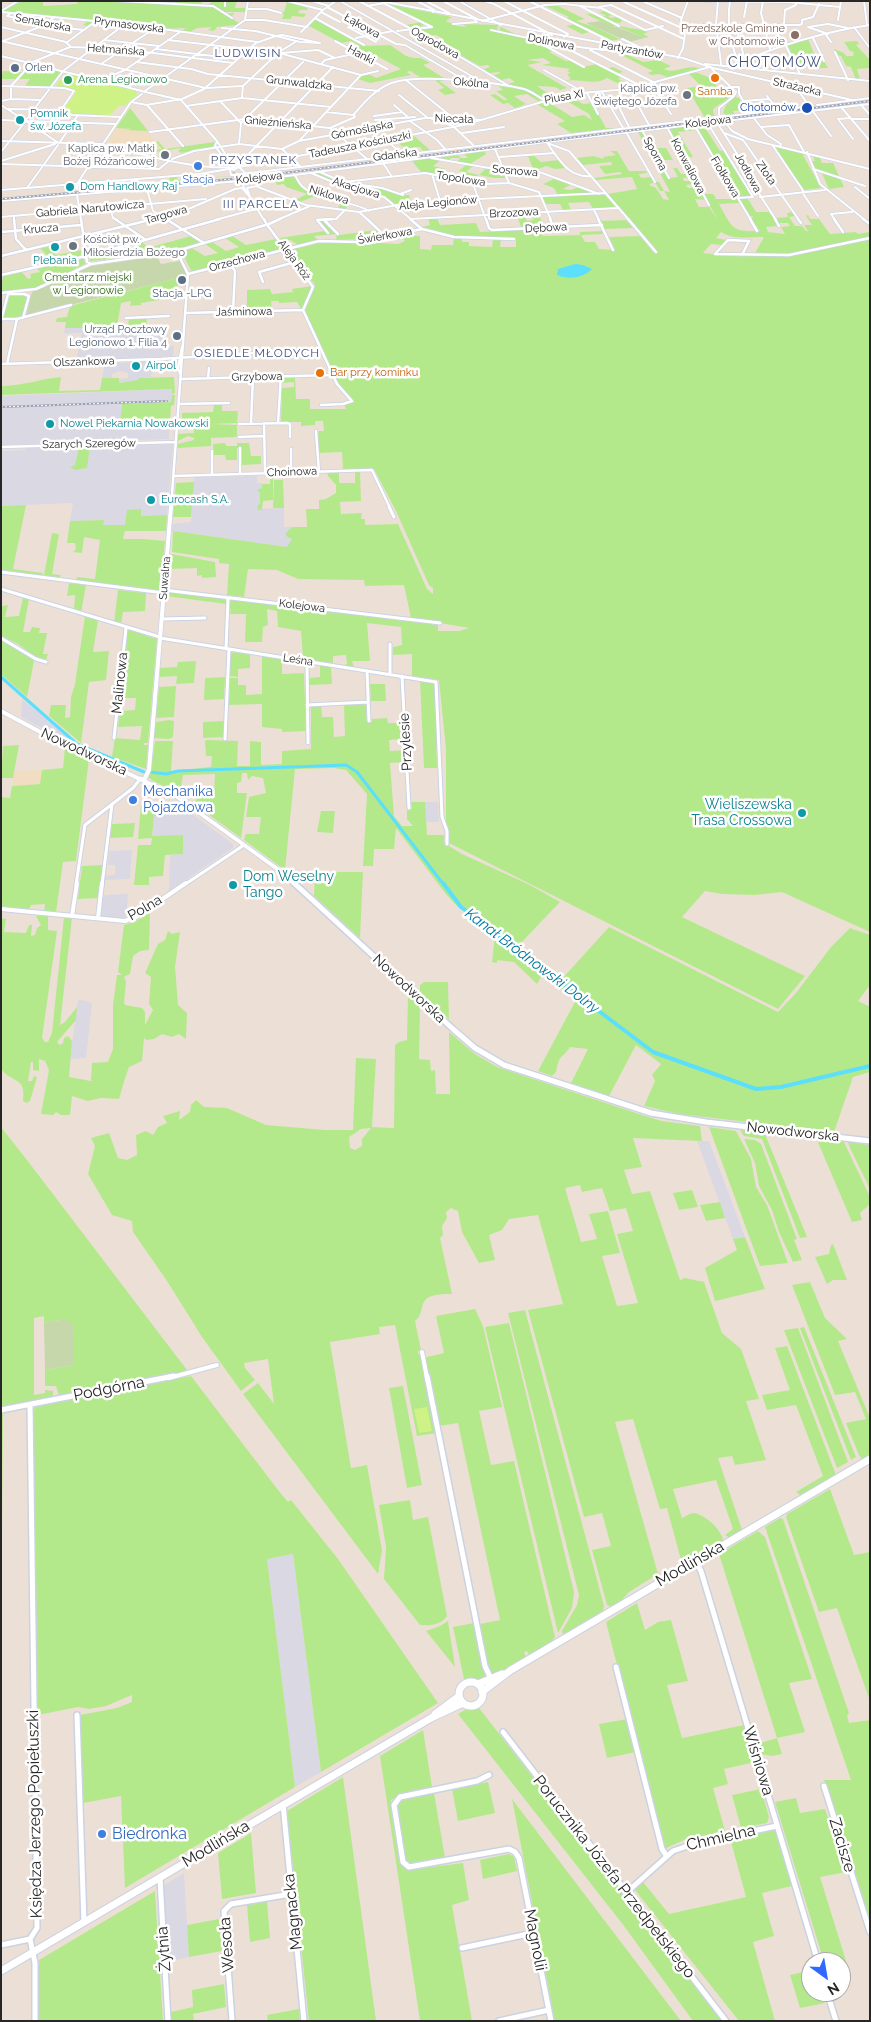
<!DOCTYPE html>
<meta charset="utf-8">
<style>
body{margin:0}
#map{position:relative;width:871px;height:2022px;overflow:hidden;background:#ece0d6;font-family:Raleway,sans-serif}
canvas{display:block}
.frame{position:absolute;inset:0;border:2px solid #272727;pointer-events:none}
.north{position:absolute;left:801px;top:1952px;width:50px;height:50px;box-sizing:border-box;background:#fff;border:1px solid #a9a9a9;border-radius:50%;rotate:148deg;font-size:14px;font-weight:700;line-height:20px;text-align:center;color:#272727}
.north::after{content:'';display:block;margin:auto;width:18px;height:22px;background:#2f69ff;clip-path:polygon(50% 0,100% 100%,50% 72%,0 100%)}
</style>
<div id="map">
<canvas width="871" height="2022"></canvas>
<div class="frame"></div>
<div class="north">N</div>
</div>
<script>
const g = document.querySelector('canvas').getContext('2d');
g.lineJoin = 'round';
function fill(path, color) { g.fillStyle = color; g.fill(path, 'evenodd'); }
function stroke(path, color, width, dash) { g.strokeStyle = color; g.lineWidth = width; g.lineCap = dash ? 'butt' : 'round'; g.setLineDash(dash || []); g.stroke(path); }
function drawText(font, color, halo, rows, align = 'center') {
  g.font = font + ' Raleway,sans-serif'; g.lineWidth = 5; g.setLineDash([]); g.textBaseline = 'middle'; g.strokeStyle = halo; g.fillStyle = color; for (const [text, x, y, turn = 0] of rows) {
    g.save(); g.translate(x, y); g.rotate((+turn || 0) * Math.PI / 180); g.textAlign = isNaN(turn) ? turn : align; if (halo) g.strokeText(text, 0, 0); g.fillText(text, 0, 0); g.restore();
  }
}
fill(new Path2D(`
 M65,328h28v4l71,-1 -1,15h11l-1,10 -97,5 6,-28h-18z
 M153,362l-2,15 -12,1v2l-21,3 1,-4 9,-1v-5l-8,-2 -8,3v4h-10l3,-15z
 M173,389l-1,13 -50,2 -2,17 50,-1 -1,19 -168,6v-49z
 M173,444l-6,71 -40,2 -2,8h-22v-5l-33,1 3,-18 -72,3v-55l24,-1 1,-3z
 M257,476v7h5v26l22,-1v19h17v22l-130,-18 1,-7 19,-2 3,-45z
 M22,699l40,33 4,4 -3,3 -42,-22z
 M160,799h1v5l6,1 6,-5 60,44v4l-64,43 1,-36 13,-1v-19l-31,2 2,-21 5,-1z
 M425,802h13l1,20h-13z
 M132,850l-2,29 -25,1v-4l10,-1v-10h-7l1,-14z
 M128,894l-2,23 -5,1 -20,-1 2,-22z
 M78,1000l10,1 4,3 -6,54 -16,1z
 M697,1141h12l36,96 -12,2z
 M293,1554l28,218 -26,15 -28,-228z
 M184,1873l5,84 -21,5 -5,-74 3,-4z`), '#dad8e3');
fill(new Path2D(`
 M118,125l29,6 15,18 -19,4 -34,-8 2,-2 -4,-1z
 M42,770l-2,14 -28,2 2,-15z`), '#f0ddc2');
fill(new Path2D(`
 M22,1h21v5l34,-2 1,-3 99,3 -1,-3h26v3l4,1 5,-2 -2,-2h15v5l2,-5h11l-2,7h10v4h-22l2,2 9,-1 -3,5 8,5 -3,2 -19,2 -3,4 -6,-1 4,-3 -15,1 -7,4 -8,-1 4,-3 -23,1 -68,-8 -7,5 -5,-1 6,-5 -87,-9z
 M287,2l21,6 -1,2h-7l-2,3 8,1 -2,3 -12,-1 -1,3h-9l2,-5 -3,-1 3,-1z
 M389,4l63,13 -6,4 11,5 10,1 -5,-3h1l35,1 -1,5 7,3 -5,-4 2,-2c17,9 35,14 52,24l-4,1 17,9 5,-1 12,7 14,-3 8,5 8,-2 10,5 -6,2 -10,-4 14,7 -3,2 16,7h4l-9,3 -22,-11c-12,8 -27,0 -42,3l6,-2 -4,-5 4,-1 -4,-2 3,-2 -28,-4 9,-2 -8,-5 -16,2 15,2 -15,3 40,23 -7,2 -5,-3 -18,-1 16,11 -15,4 -11,-7 -13,2 12,8 -11,4 -7,-5 -5,1 -13,-9 5,-1 9,6h4l-12,-9 7,-1 -5,-4 14,2 -4,-4 7,-2 -6,-4 -8,2 -7,-5 7,-2 -3,-1 -8,1 -6,-4 6,-2 -2,-2 -8,1 -45,-25 8,-2 -7,-4 -9,1 -21,-11 16,-3 5,2 -7,2 2,1h11z
 M556,5l29,14 -9,2 19,6 25,12 -10,2 -19,-9 6,-2 -15,4 -16,-8 9,-2 -10,-5 4,-2 -24,-11z
 M604,11l9,4 -5,1 3,2 6,-1 5,2 -1,4 -8,-1c10,8 24,5 35,10l-5,2 6,3 -4,1 -28,-12 -5,1 -26,-13c8,-1 13,4 20,2l-7,-4z
 M314,20h4l46,26 26,-1 16,11 8,2h7l9,5 -7,2 24,15 -8,1 17,12 -11,2 -7,-5 6,-2 -9,-8 -12,-1 -13,-8 -3,1 4,3 -41,8 -12,-4c7,-6 10,-6 18,-1l25,-9 -26,-14 -9,2 -15,-8 9,-3 -9,-5 -10,2 -32,-17z
 M808,39l9,22h7l4,7h-8l-1,-3 -23,-1 -9,-20z
 M857,41l2,3 -3,1 14,15v8l-13,1 3,11h-4l-5,-13 -5,-1 -5,-10 -4,-1 -3,-6 10,4 2,3h7l1,-4 -4,-1 -6,-9z
 M601,45l37,7 -14,1 19,9 15,-2 13,6 -7,3c12,6 22,-6 38,0l-32,9 -11,-4 -7,1 -5,-2 6,-2z
 M29,65h3l29,7 -11,14h-25l5,-7h-29l2,-8 19,1 -3,3h3l2,-4 12,1 1,-2 -10,-2z
 M695,72l13,5 10,10h11l2,2h-5l7,2c-1,9 -15,12 -20,19l1,5 4,2 -13,1 -18,-30 14,-2 -12,-12z
 M568,95l15,9 9,-1 14,25h16l-51,5 -14,-9 8,-3 -30,-18 10,-3 27,17 12,-2 8,5 -3,-6 -29,-17z
 M735,97l4,1 8,12 -14,1 2,4 -7,1 -5,-3 3,-8z
 M130,108l18,23h-1l-21,-1 6,-1 -16,-1z
 M702,123l18,28 5,-1 27,46h-14l-43,-72z
 M693,124l3,6 -18,2 15,25h-8l-17,-30z
 M642,131l10,17h14l7,12h-15l10,18 10,-1 -5,-9h4l4,6h9l2,3 -9,1 1,3h10l2,3 -10,1 2,3 10,-1 7,13 -10,-1 4,8h10l9,13 -15,-26h10l3,4 -2,1h23l2,4 -20,1c14,24 11,28 41,27l-9,-12 2,-3h-3l-10,-17h8l8,13h13l9,14 -12,1 2,5 17,2 -4,-7 9,-1 -2,-3h-10l-3,-5 13,-1 -1,-4 5,-1 3,4 -6,1 6,9h7l4,5h2l-4,-6h8l-6,-9 2,-1 2,4h9l11,15 26,-2 2,2 10,-2 2,1v4l-87,18h-29l10,-18c-14,0 -31,3 -43,-5l-5,6 10,2 -5,5 -10,-1 -8,9 17,2 65,1 85,-17v693l-88,-40 -27,3 -33,-1 -17,-3 -23,26 123,59 -27,33 -329,-166 -3,-21v-73l-7,-69 -27,-4v-22l-19,1v-8l9,-2 -1,-18 -34,-4 3,38h-18l2,6 -10,-2 3,-1 -1,-9 -13,1v7l-27,-3 -3,-2 -2,-27 -23,-4 -1,-16 -10,-2 1,16 -5,2 -1,15h-17l1,-28h-16l1,-5 -4,-1 2,-9 209,26v6h21l10,-3 -58,-10 -7,-33 -39,1 -1,-6 -66,-1 -21,-9 -29,-1 -4,28 -17,-2 2,-31 -10,-1v-4l-47,-7 1,-21 114,16 5,-8 -6,-3v-3l6,-6h15l-1,-18h13v-9l7,-1 10,-6v-8l-8,-9 -1,-4h12v11h16v-12h5l1,30 -21,1 1,12 21,-1 -1,6h4v6l33,-1 29,65 6,5v-6l-4,-3 -33,-74 -22,-42h-31l-1,-17 -23,1 -1,-19 1,-3h5l-1,-10h-8v4l-14,1v-4h-20l1,-34 12,-1v-5l-12,1v-6h13l1,22h14v10h36l-2,-5 11,-2 -16,-18 -34,-73 10,-26 -27,-36 32,-8 37,1 20,-3 4,4 17,1 7,-3 -7,-7 7,-1 3,2 12,1v13l11,1 1,-5h21l1,-7h8v4h7v4l23,1 1,-8h8l-1,8h16v-9l-61,-2 -33,-9 8,-2 -2,-7h9l3,7 36,-2 4,9 60,-3 3,7 37,-1v-3l23,-1 1,3 -23,1 4,7h10l4,7 16,1 -6,-13 31,-1 13,16h4l-50,-58 30,-5 -5,-12 -36,3 -2,-2 28,-4 -2,-2 -15,2 -6,-8 13,-1 -1,-3 -28,3 -6,-7 16,-2 11,3 -1,-2 13,-2 -6,-4h7l12,20h17l1,2 -8,1 2,4 10,-1 3,5 -5,3 7,3 7,11 6,1 -5,-9h-4l-5,-9h4l5,9 6,1 -32,-60z
 M413,135l17,15 -7,1 -3,-4h-5l3,5 -8,1 -16,-14 7,-1 5,3 4,-1 -3,-4z
 M158,141l7,8 50,-7 -2,4 -2,1 -30,6 -3,-2 3,-3 -26,4 -2,-1 9,-2 -6,-7z
 M774,146l31,8 -2,1 18,33 -17,2z
 M484,151l2,3 -16,10 -13,-2 3,-4h-9l-3,3 -12,-3 22,-3 3,3h7l-4,-4z
 M812,154l7,2 3,7h11l11,24 -15,2 -8,-18 -7,-2 -4,-8h5z
 M528,156h6l7,6 18,-2 7,8 -11,1 -9,-3 -10,4 -3,-1z
 M427,158l13,3 -7,5 13,3 -7,6 -17,-2 -11,-13z
 M466,165l7,1 -7,6 13,3 7,-7 6,2 -4,4 16,1 1,3h-11l-15,-3 -8,6 -13,-3 7,-6 -6,-1z
 M318,172l24,10 19,5 21,1 19,7h8l2,6 -16,3 -10,-8 -37,-9 -35,-14z
 M293,175c15,21 34,22 58,27l-6,8 -8,-1 5,-7 -29,-5 -13,5 -5,-2 12,-6 -21,-7 -2,-3 -7,1 -3,-7z
 M229,176h2l-149,14v-2l88,-7 -1,-4h8l1,3z
 M556,178l16,6 -9,5 8,1 8,-3 16,6 -38,1 -3,-6 -11,-4z
 M604,194l12,14 -23,1 -4,-7 -21,1 3,7h-8l-3,-6h-14l-4,-7z
 M525,213h13l6,14 -22,2 -6,-15h7l4,7 7,-1 -2,-3 -6,1z
 M318,220h5l16,15 38,-5 3,3 -16,3 3,3 -31,1 1,-6 -23,2 5,5 -30,7 -1,-1 9,-3 -7,-4 -8,1 -2,-3 45,-7 3,2z
 M626,220l7,8 -28,1 -4,-8z
 M191,236l10,7 -34,9 -3,-2 -11,2 -2,-5z
 M232,236l14,9 30,-6 7,10 -48,12 -5,-3 -6,1 4,4 -36,9 -9,-17 4,-3v-2l5,-2 13,8 13,-3 -13,-9 7,-2 14,9 13,-4 -14,-9z
 M141,242l9,6 -7,1 3,6 -56,6v-3l27,-9 7,4 18,-4 -7,-5z
 M48,247l8,8 26,-5 1,5 -29,8 -14,-15z
 M80,259h4l1,5 -48,24 -36,4 2,-17 18,-4 7,8 3,-1 -1,-4 10,-2 -3,-4z
 M181,261l5,15 -7,2 -2,12 -17,3 -1,7 -18,3v2l-11,1 1,-5 -10,2 -5,29h-24l1,-4h-28l1,-6h-10l1,-4 10,-1 3,-11 104,-27 -7,-16z
 M312,286l-10,24 -5,-8 -18,1v-2h-8l1,9 -25,1v-21l23,-1 2,5 21,-2 -1,-3z
 M10,295l17,1 -5,20 -19,3z
 M147,318l-1,13 -19,1 2,-13z
 M61,377l-2,14 41,-1 2,-12h17v5l19,-3 1,-2 35,-1 1,16 -3,1v-5l-171,6v-8l2,-1c22,-1 37,-7 58,-9z
 M172,395h3l-1,10 -3,1 -1,14 -50,2 2,-18 49,-2z
 M214,404h8v7h16l-1,12 -24,1 24,1v11l-2,1 -24,1v8l-33,2v-4l16,-4v-2l-6,-2 -10,5v-7l16,-1v-8l18,-1h-30v-11l31,-1z
 M225,443l1,3h11v-3h12l2,13h10v8l-19,1v-17h-5v12h-11l-1,-5h-11l-1,-11z
 M75,446h15l-3,22 -12,2 -5,-3 5,-2 4,-17h-5z
 M270,474l3,3v23l-10,1 -1,8h6l-10,1 -1,-4 3,-2v-11l-3,-3 5,-2v-4h8z
 M274,480h9l1,28h-11z
 M194,482l-3,35h-18l3,-34z
 M26,505l-13,64 30,4 -1,3 -41,-5v-65z
 M141,509v7l26,-1 -1,16h-41l-2,8h20l22,2 -5,50 -84,-11 1,-3 18,2 5,-39 -16,-3 -2,16 -9,-1 3,-3 -1,-6h-8l3,-22 34,-1 -1,5h22l2,-15z
 M52,533l7,1 -7,40 9,1 -2,3 -15,-3z
 M171,554l44,8 1,15 -14,1v-3l-5,1v-8l-27,1z
 M69,583l17,2 -5,28 -7,-3 1,-15 -8,1z
 M118,590l28,3 -1,18 -22,1 -2,13 -7,-2z
 M167,591l59,8v5l-60,-8z
 M23,597l6,2 -6,33h7l2,-5 8,1 -1,5h8l-4,21h5l-2,6h-6l-22,-16 -17,-8 1,-30 6,-1 -3,12 14,-1z
 M85,616l13,4 -5,32 16,-1 -3,29 -17,2 -8,61 -32,-27 2,-11h15l-1,13 5,-1 1,-20 4,-13z
 M129,630l28,9 -9,104h-4v2h4l-2,24 -34,-12 3,-19 25,2 2,-14 -24,1 2,-16 15,-1 1,-12h-15l6,-66z
 M1,640l13,6 20,15 -7,36 -26,-23z
 M231,652l19,2v14l-12,1v8l-9,-1z
 M262,656l20,3v15l22,-1 2,58 -24,1v-3l-20,-2v-23l-33,1 1,-27h8v7h8v10l16,-1z
 M196,661l-2,22 -18,1 1,-8 -17,1v-9l17,-1 1,-5z
 M320,665l11,2 1,17 -23,1v-7l11,-1z
 M225,677l-1,22 -20,1 1,-22z
 M420,680l15,4 2,84h-13z
 M370,684h15l1,17h-15z
 M176,686l-2,31 -18,1 3,-31z
 M364,704l2,1 1,17h5v-3l15,-1 1,5h14l1,16 -14,1 1,11 14,-1v12l-14,1 4,53 8,10h11l-6,-7v-9l5,-1 -1,-7h14l2,33h17v8l18,11 68,31 30,17 -42,44 43,34 48,-53 169,85 18,-19 35,-46 19,-19 20,7v50l-12,16 12,6v65l-17,5 -19,55 -155,-18 -35,-8 11,-25 -3,-6 9,-11 -25,-19 -27,51 -38,-13 17,-34 -18,-2c-10,14 -10,6 -14,25l-4,4 -14,-5 38,-71 -33,-26 -6,10 -23,-22 -17,-2v3l-5,-1 3,-27 -39,-30 -11,-12 -49,-65 -2,21h-20l-1,17h-10l4,-72 -21,-24 -12,-2 -39,1 -10,101 -41,-30 2,-6h13l2,-17h-15l3,-20 17,-4 -3,-15 -11,-2 -4,4 -1,-7h-5l-1,9 -4,1v10h10l-6,45 -47,-34 6,-11h14l1,-19 -32,1 -3,19 -27,-13 -5,-4 3,-7 4,-29h18l-2,30 40,-4 1,-11h-6l-1,-15 2,-1 31,1 -1,25h13v-25l11,1v23l21,-1v-13l29,-2v-43h10l1,11h11l1,20 11,-1 -1,-31z
 M169,720l5,1 -1,16 -4,2 -16,-1 3,-16z
 M224,721l-1,16 -20,1v-16z
 M19,745l-6,33h-12l2,-32z
 M65,748l24,11 -13,102 -13,1 -7,51 -12,-1 1,-8 -14,1 -2,5 -28,-3v-110l9,1 2,-12 28,-2 2,-14 21,-2z
 M159,804v12h-5l-2,20 31,-1v19l-18,1 -2,21 -14,1v8h-15l4,-40h13l1,-7 -14,1 3,-34z
 M321,811h14l-2,22 -16,-1z
 M135,823l-2,14 -23,1 2,-14z
 M103,865l-4,33 -21,1 4,-33z
 M315,872h48l-3,66 -46,-42z
 M150,913l-1,37 -9,1 -7,5 -3,18 -6,3 2,5 -2,21 1,2 17,3 3,4v13l8,-15 -4,-6 2,-27 -6,-4 13,-29 7,-4 3,-9 4,3 8,-2 -5,35 3,38 9,8 -1,26 -7,-5 -7,3 -10,-3 -8,5 -8,1 -2,-2 -2,23 -13,6c-4,11 -7,21 -10,32l-18,-1 -13,3 -16,-5 -2,19h-9l-5,-3 -3,3 -12,-1 8,-44 -4,-9 -6,-2v12l-6,-1v-8h-2l-3,19h4l2,-5 3,1 -7,24 -3,2 -4,-2c3,-25 -10,-17 -22,-32v-151l5,1 -2,13 22,1 3,-8h3l-1,11 4,-1 2,-7 4,-3 -5,-9h12v14l9,1 -15,107 3,4h3l4,-9 12,-116 8,1 -12,107 5,-3 12,-15 -1,13 -19,22 3,3 3,-2 1,-5 4,-2 4,5 -3,36 22,4 1,-18 16,-1 5,-13v-44l4,-30h5l-4,-3 6,-47 10,-3z
 M424,982h24l1,37 -29,-25v-9z
 M408,994l12,12 -1,53 11,1 1,11 4,-1 1,24h14l-1,-62 26,22 22,13 148,49 17,5 38,5 2,15 -69,-3 9,29 -18,3 8,24 18,-3 30,89 5,-2 19,4 18,51 19,16 18,50 -13,2 20,59 -31,5 -3,-9 -14,2 24,72 -12,8 -5,-3 8,-6 -17,-49 -43,9 9,29c3,-1 8,-5 11,-5 11,1 26,14 30,26l-6,7 -33,16 -3,-2 -14,-52 -7,1 -27,-90 -18,3 43,152 -29,18 -10,11 -7,4 -5,-2 -15,-55 19,-4 -9,-33 -18,4 -56,-207 35,-6 -25,-89 -29,4 -7,11 -13,5 6,25 -16,3 -17,-31 -4,-21 -7,-3 -5,4 1,6 -5,8 1,9 -3,3 12,56c-6,0 -14,0 -20,2 -14,4 -7,18 -17,25l6,29 -3,1v3h2l16,79 -19,3 -22,-111 -16,2 1,7 -50,8 21,126 16,-3 15,85 -4,24 -135,-180 15,-11 16,21 -6,-45 -24,4 1,5 10,12 -14,11 -39,-54 -35,-56 -34,-49 -1,-11 -20,-6 -24,-41 7,-28 -4,-8 18,-5 9,25 9,2 10,-5 -1,-20 10,-4 7,4 5,-8 9,-4 -4,-7 17,-5 -1,9 11,-8 1,-7 5,-5 8,7 23,1 39,17 59,5h28l3,-72 20,1 -4,68 22,1 1,-83 4,-3 8,-2zM371,1128l-9,11v7l-7,4 -5,-2 -1,-11 12,-8zM580,1185l2,7 20,-4 8,23 16,-3 7,23 -16,3 21,69 -21,3 -15,-50 18,-3 -12,-42 -19,3 8,25 -16,3 -16,-54z
 M1,1127l26,33 160,210 -25,8 -103,18 -3,-10h-11v-16l29,-5 -9,-46 -21,4v-7l-10,2v77l11,-2v-3l8,1v7l-52,10z
 M709,1127l27,4 15,28 5,28 11,18 21,58 -28,3z
 M740,1130l25,4 42,103 -7,1 -38,-99 -18,-3z
 M744,1139l11,1 6,4 36,95 -3,1 8,20 -9,2 -14,-30 -7,-22 -13,-24 -4,-23z
 M817,1140l27,2 26,55v7l-10,9 2,7 -10,2z
 M848,1142l22,3v44l-20,-41z
 M692,1190l6,17 -19,3 -6,-17z
 M720,1202l5,16 -19,3 -6,-16z
 M745,1237l20,52 -50,12 -10,-33 32,-18 -4,-11z
 M833,1244l14,36h-14l-6,4 -12,-27 14,-3 2,-9z
 M810,1282l15,36 22,21 -9,2 32,77v37l-8,5 -3,-5 -13,-32 20,-4 -11,-27 -20,3 -43,-110z
 M475,1309l8,17 19,81 -23,4 12,54 23,-4 41,176 -4,5 -22,13 -2,-4 -3,1 2,5 -31,18 -3,-1 -3,-4 -9,-46 20,-4 -42,-197 -19,3 -14,-67 2,-2 17,-4 -8,-37z
 M525,1310l79,296 -1,5 -40,24 -1,-4 15,-26 2,-10 -71,-282z
 M509,1323l65,269 -2,16 -14,25 -73,-306z
 M804,1327l52,130 -5,3 -51,-132z
 M798,1328l50,134 -11,6 -53,-138z
 M787,1346l49,129 -36,20 -4,-3 27,-16 -27,-71 -29,5 -5,-15 28,-5 -15,-42z
 M191,1376l87,114 10,12 3,-2 47,59 100,144 -117,69 -28,-218 -26,5 28,228 -170,101 -4,-92 -38,7 -3,-88 37,-7 15,-6v-7l-26,11 -17,3 -11,-2 -40,8 -5,-302 2,-6 4,-2z
 M403,1386l19,99 -15,3 -18,-100z
 M1,1412h2l-2,242z
 M830,1489l24,66 16,-3v149l-33,-93 -18,4 -33,-95 1,-3z
 M410,1500l3,20 15,-3 19,99c-6,9 -17,10 -27,9l-36,-46 2,-32 -7,-42z
 M780,1518l3,1 66,194 -2,3 2,7 21,-3v201l-46,-141h27l-86,-253z
 M758,1531l7,6 47,142 -23,4 16,49 -28,6 5,16 -10,2 -11,-2 -4,-10 20,-6 -58,-184z
 M637,1603l8,27 13,-8 13,-2 17,61 -21,4 15,53 62,-13 11,37 -31,7 4,15 -15,4 12,43 -41,9 -20,9 -58,-227z
 M448,1621l7,46 -29,-36 14,-5z
 M474,1623l12,56 -12,5 -10,-5 -11,-52z
 M476,1704l246,317h-29l-69,-95 -166,-212z
 M628,1719l8,33 -29,6 -8,-34z
 M423,1730l9,57 -30,7 -11,6 9,63 9,7 54,-7 6,37 -17,5 20,116h-52l-40,-265z
 M343,1777l33,244h-67l-22,-210z
 M488,1782l7,31 -37,8 -6,-32z
 M761,1789l8,28 -2,6 -26,5 -9,-33z
 M434,1793l11,65 -35,7 -5,-5 -9,-55c8,-10 25,-10 38,-12z
 M796,1798l4,15 25,-4 21,63 -26,5 27,87 -23,-2 -49,-160z
 M512,1799l169,222h-126z
 M769,1829l7,3 16,54 -30,7 12,43 -21,6 22,79h-36l-104,-131 8,-8 26,32 77,-17 -16,-59z
 M251,1833l5,60 -34,6 -4,-46z
 M509,1854l5,3 3,14 -34,8 -3,-19z
 M155,1891l8,130h-124v-61z
 M267,1901l3,37 -20,4 -3,-37z
 M219,1919l3,32 -33,6 -2,-32z
 M811,1970v22h11l3,11 -25,5 -10,-33z
 M224,1984l2,23 -33,7 1,7h-23v-9l22,-5 -1,-17z
 M299,2009l1,12h-32l-1,-6z`), '#b4e98b');
fill(new Path2D(`
 M600,21l13,6h4l28,11 -16,4 -43,-19z
 M157,256l4,8 20,-3 5,15 -160,40 6,-24 54,-25z
 M65,1319l8,7 1,39 -29,5 -1,-47z`), '#c5d7ab');
fill(new Path2D(`
 M66,73l70,17 1,5 -12,11h-6l-10,10 -35,-1 -11,-5 14,-19 -22,-5z
 M427,1407l5,24 -13,2 -5,-24z`), '#cef285');
fill(new Path2D(`
 M575,264l8,1 9,4c-9,9 -23,11 -35,6l1,-6z`), '#5bdffb');
stroke(new Path2D(`
 M1,677l76,67 67,28
 M151,772l15,2 12,-3 168,-6 11,7 87,113`), '#5bdffb', 3);
stroke(new Path2D(`
 M443,883l18,24 192,145 103,37 25,-2 89,-21`), '#5bdffb', 4);
stroke(new Path2D(`
 M230,167l13,19`), '#c5bbb3', 2, [2, 1]);
const minorFar4 = new Path2D(`
 M120,1l93,5 19,12
 M225,1v5
 M287,1l36,9
 M312,1l17,5
 M340,1l142,81
 M359,1l73,39 77,46
 M417,1l17,9 -1,2
 M426,1l23,12 -2,1
 M443,1l34,18 -2,1
 M459,1l42,24
 M484,1l10,3 58,31
 M504,1l64,33 -4,3
 M529,1l89,44
 M642,1l40,17
 M656,1h7
 M706,1l82,1 52,5
 M718,1l-2,23 5,40
 M730,1c-3,21 -1,42 9,61
 M763,1l-2,12 9,36
 M864,1l3,24
 M624,2l60,27
 M383,3l49,24
 M367,6l18,-3
 M580,6l39,20
 M327,7l69,37 9,1 61,36
 M599,7l12,-2 73,34
 M247,9h20l14,4
 M1,11l17,-10
 M1,12l124,12 132,18
 M321,12l19,10
 M11,13l-4,3 49,11 28,3
 M744,17l3,-16
 M315,18l49,27
 M245,20l3,-19
 M838,20l3,-19
 M482,21l63,-16 19,-1 37,4 44,22 18,-4
 M453,24l24,-2
 M775,24l6,21
 M784,24l1,-14 11,-5 1,-3
 M682,25h117l3,-1v-4l11,-3 6,-13
 M1,27l65,15 5,5 50,2 112,14
 M348,27l28,15
 M854,27l15,20
 M222,28l33,3 21,5
 M491,30c50,11 99,22 151,22
 M397,31l35,-4
 M301,32l22,-22 13,-9
 M828,34l-20,-7 20,-3 20,4
 M282,35l38,8 -20,-1 -24,-6z
 M738,35l7,25
 M826,35l5,7
 M356,38l37,-7
 M813,38l11,23
 M622,39l26,12 -2,2
 M104,40l55,6
 M168,40l112,13h-3
 M1,41l205,47 37,-2
 M3,41l42,-16 9,-8
 M335,41l52,28
 M538,42l46,25
 M66,43l30,-22
 M785,44l15,30
 M566,48l75,38
 M156,49l82,10
 M590,50l65,33
 M279,52l18,-11
 M835,52l13,28
 M279,53l82,22
 M281,53l37,-3 17,8
 M678,58l5,-10 2,-14 -4,-14 7,-19
 M136,62l55,7 17,5 171,17
 M30,63l40,-16
 M101,64l54,-36
 M321,64l4,-4 33,-7
 M705,64l165,17
 M733,65c44,-19 89,-33 137,-40
 M713,68l139,32
 M544,70l41,23
 M101,80l24,-10 55,-38
 M407,81l45,36
 M651,84l20,30
 M1,86l63,2 10,3 -13,19
 M795,86l12,17 -2,4
 M732,87h7v7l12,19
 M629,89l20,36
 M145,91l100,-71h19l43,7
 M602,92l21,36
 M587,93l11,21
 M399,95l29,23
 M767,96l11,14
 M242,98l1,-12 35,-33
 M11,99v-13l21,-23
 M1,101l10,-2 30,1
 M220,101l21,22 62,-61
 M743,101l26,-2
 M131,102l16,3 36,41
 M1,105l23,15
 M146,105l36,-6 22,-10 52,-46 20,-7
 M394,105l15,13
 M618,105l11,22
 M817,105l53,-7
 M186,106l56,-8 89,9
 M862,106l8,9
 M841,107l29,34
 M8,109l53,1
 M61,110l11,5 49,2
 M812,110l19,26
 M326,112l27,3
 M374,116l28,-4
 M753,117l14,18 14,9 -1,2
 M425,118l27,-1 29,3
 M430,118l23,8 20,19
 M851,118l-13,1 15,20
 M852,119h18
 M1,120l22,1
 M26,120l37,-49 62,-47
 M375,120l40,-3
 M26,121l31,21
 M27,121l89,3
 M410,121l27,19 8,9
 M716,121l36,56 -3,1 27,42
 M707,122l46,75
 M693,123l58,97
 M667,127l42,78
 M761,127l28,-2 15,27
 M330,128l25,-11 -1,-3c10,-11 21,-24 35,-30 25,-11 107,-2 135,5 7,2 13,7 20,11
 M642,130l27,48
 M150,132l95,-13 85,9 36,30
 M626,132l29,50
 M462,133l42,-6
 M724,133l19,7 56,80
 M386,140l16,14
 M217,141l16,25
 M299,141l126,-23
 M60,142l18,-27
 M547,143l22,8 60,69
 M547,143c13,17 21,35 44,33
 M239,144l2,-21
 M773,146l31,46
 M282,149l17,-8 62,-66 17,-4
 M495,149l14,34
 M1,152l24,-30
 M807,152l13,32 45,36
 M499,157l55,-4
 M431,158l70,12h33l65,24
 M172,159l22,-8 45,-7 43,5 19,18
 M1,161l54,-17
 M383,163l9,14
 M1,164l158,5
 M237,166l96,-99
 M240,168l5,5
 M159,169l10,-8
 M813,169l52,17
 M230,170l1,5h2l580,-69
 M320,172l23,10 39,6 21,7
 M311,173l36,15 37,9 28,23
 M294,174c3,4 5,10 9,13 17,15 46,12 66,24
 M432,174l8,27
 M254,180l4,7 48,18 53,7 55,-10 192,-9
 M472,181l14,39
 M343,182l82,-9 60,11 24,-1 30,9 12,28
 M855,187l15,12
 M27,188l31,-43
 M77,189v-5l25,-39
 M147,189l6,22 15,9
 M1,190l198,-16 30,-5
 M802,192l16,24
 M400,194l11,-4
 M77,195l4,25
 M250,197l-3,-9 10,-2
 M760,197l65,-7
 M738,198l15,-1
 M1,201l263,-22 282,-37 324,-38
 M110,207l3,11 4,2
 M594,210l5,10
 M359,212l9,8
 M14,216v4
 M1,217l205,-18
 M410,219l209,-11
 M149,220l37,-10 49,-21 7,-1 8,9
 M215,220l41,-11
 M277,220l33,-14
 M317,220l19,-1 8,-8
 M835,220l-4,-6 21,-2`);
const minorFar3 = new Path2D(`
 M14,219l2,20 10,11
 M81,219l6,43 4,2
 M115,219l31,21
 M166,219l38,24
 M367,219l18,17
 M410,219l12,10
 M486,219l3,9 3,2 110,-5
 M550,219l4,9
 M598,219l15,31
 M628,219l28,33
 M750,219l7,12
 M775,219l4,7
 M798,219l3,4
 M834,219l9,13
 M863,219l7,5
 M325,221l13,13
 M269,224l11,-5
 M268,226l45,61 -10,23 34,74 15,17 -9,3 -22,1
 M1,232l80,-7
 M328,233l-11,-13 15,-1
 M715,254l74,1 81,-17
 M715,254l13,-14 21,1 -7,14
 M1,256l153,-37
 M229,263l6,8 -2,41
 M188,274l131,-33 39,1 64,-13 32,8 60,2
 M1,275l94,-21 125,-35
 M263,282l-4,-10 36,-10
 M8,294h16l5,2 -6,22
 M185,313l118,-3
 M126,318l43,-2
 M2,319h15l54,-14
 M1,321l7,-27
 M1,364l160,-5 137,-9
 M7,364l10,-45
 M208,378l1,-10
 M180,379l153,-4
 M179,404l50,-1
 M251,423l2,-46
 M264,423l1,50
 M278,423l3,-47
 M239,424l48,-1 3,1v13
 M316,431l3,41
 M239,437l25,-1
 M240,448v26
 M291,449v23
 M212,451v24
 M174,476l198,-6 18,38`);
const minorFar2 = new Path2D(`
 M389,507l5,10
 M1,572l163,21
 M1,589l159,48
 M164,590l276,33
 M226,597l2,2 -2,50
 M162,619l43,-1
 M1,638l35,21 10,3
 M160,638l276,44 6,135 5,14v13
 M390,644v30
 M307,661l1,82
 M367,671l2,50
 M402,676l7,132
 M307,705l61,-3
 M114,738l12,-110
 M225,739l4,-90
 M76,885l9,-60 48,-37 8,-10
 M102,885l10,-81
 M184,885l60,-40`);
const minorFar1 = new Path2D(`
 M1,909l124,12 11,-4 50,-34
 M72,916l5,-33
 M98,918l4,-35
 M422,1352l5,26
 M169,1378l48,-13`);
const minor = new Path2D(`
 M427,1376l58,290 6,13
 M30,1405l7,523 -7,11 5,24v58
 M1,1410l173,-34
 M695,1560l6,11 117,391
 M616,1667l46,182 4,6
 M77,1715l7,208
 M503,1732l223,289
 M489,1775l-12,6 -77,16 -6,8 9,57 6,5 100,-18 6,3 4,6 32,163
 M824,1786l46,146
 M283,1804l21,217
 M160,1878l8,143
 M626,1893l47,-42 26,-9 78,-16
 M1,1945l29,-6
 M462,1948l71,-15
 M827,1992l9,29
 M232,2021l-8,-110 7,-7 60,-10
 M499,2021l50,-11`);
const tertiaryFar2 = new Path2D(`
 M380,1l303,57 30,10
 M1,56l141,35
 M712,69l24,23 -2,4 -15,12v7
 M141,91l40,9 36,41 -2,5 14,19
 M724,121l8,10 16,8 122,30
 M1,141l101,3
 M100,144c42,10 95,27 139,23l225,-42 105,-31 60,-5 81,-22
 M103,144l28,-42 11,-8
 M228,168l6,2 5,-3
 M243,186l21,34`);
const tertiaryFar1 = new Path2D(`
 M264,219l2,4
 M180,250l89,-26
 M1,293l35,-4 55,-25 85,-12
 M181,375l-3,-6 4,-22
 M1,447l175,-5
 M171,508l17,-234 -10,-20`);
const tertiary = new Path2D(`
 M144,780l5,-10 22,-263`);
const secondaryFar2 = new Path2D(`
 M1,711l43,23 132,62 107,77 13,12`);
const secondaryFar1 = new Path2D(`
 M294,883l159,146 22,19 29,17 147,48 55,9 164,19`);
const secondary = new Path2D(`
 M459 1694a12 12 0 1 1 24 0a12 12 0 1 1-24 0Z
 M478,1684l24,-10
 M482,1692l29,-22 359,-211
 M435,1714l24,-18
 M1,1971l430,-253 32,-15`);
stroke(minorFar4, '#cbd2e2', 3);
stroke(minorFar3, '#cbd2e2', 4);
stroke(minorFar2, '#cbd2e2', 5);
stroke(minorFar1, '#cbd2e2', 6);
stroke(minor, '#cbd2e2', 8);
stroke(tertiaryFar2, '#cbd2e2', 3);
stroke(tertiaryFar1, '#cbd2e2', 4);
stroke(tertiary, '#cbd2e2', 5.5);
stroke(secondaryFar2, '#cbd2e2', 5.5);
stroke(secondaryFar1, '#cbd2e2', 8);
stroke(secondary, '#cbd2e2', 9);
stroke(minorFar4, '#fff', 2);
stroke(minorFar3, '#fff', 2.5);
stroke(minorFar2, '#fff', 3);
stroke(minorFar1, '#fff', 4);
stroke(minor, '#fff', 5);
stroke(tertiaryFar2, '#fff', 2);
stroke(tertiaryFar1, '#fff', 2.5);
stroke(tertiary, '#fff', 4);
stroke(secondaryFar2, '#fff', 4);
stroke(secondaryFar1, '#fff', 5);
stroke(secondary, '#fff', 7);
const rail = new Path2D(`
 M1,199l242,-21 627,-77
 M1,407l166,-6`);
stroke(rail, '#999fb4', 2);
stroke(rail, '#fff', 1, [2]);
const tertiaryBridge = new Path2D(`
 M719,115l5,6`);
stroke(tertiaryBridge, '#cbd2e2', 3, []);
stroke(tertiaryBridge, '#fff', 2);
for (const [x, y, r, color] of [
 [795,35,5,"#8d6e63"],
 [15,68,5,"#5c6f8a"],
 [715,78,5,"#e8710a"],
 [68,80,5,"#2e9e5b"],
 [687,95,5,"#6b7280"],
 [807,108,6,"#1a4fb4"],
 [20,120,5,"#0f9aa8"],
 [165,155,5,"#6b7280"],
 [198,166,5,"#3f7fe0"],
 [70,187,5,"#0f9aa8"],
 [73,246,5,"#6b7280"],
 [55,247,5,"#0f9aa8"],
 [182,280,5,"#5c6f8a"],
 [177,336,5,"#5c6f8a"],
 [136,366,5,"#0f9aa8"],
 [320,373,5,"#e8710a"],
 [50,424,5,"#0f9aa8"],
 [151,500,5,"#0f9aa8"],
 [133,800,5,"#3f7fe0"],
 [802,813,5,"#0f9aa8"],
 [233,885,5,"#0f9aa8"],
 [102,1834,5,"#3f7fe0"]
]) { const dot = new Path2D(); dot.arc(x, y, r, 0, 2 * Math.PI); g.fillStyle = color; g.fill(dot); stroke(dot, '#fff', 2); }
drawText('11px', '#272727', '#fff', [
 ["Senatorska",43,23,11],
 ["Prymasowska",129,25,7],
 ["Łąkowa",362,26,29],
 ["Dolinowa",551,42,11],
 ["Ogrodowa",435,43,29],
 ["Hetmańska",116,50,4],
 ["Partyzantów",632,50,10],
 ["Hanki",361,55,28],
 ["Grunwaldzka",299,83,6],
 ["Okólna",471,83,5],
 ["Strażacka",797,87,13],
 ["Piusa XI",564,97,-10],
 ["Niecała",454,119,2],
 ["Kolejowa",708,122,-7],
 ["Gnieźnieńska",278,123,5],
 ["Górnośląska",362,130,-11],
 ["Tadeusza Kościuszki",360,145,-11],
 ["Sporna",655,154,61],
 ["Gdańska",395,155,-7],
 ["Konwaliowa",688,166,62],
 ["Sosnowa",515,171,5],
 ["Jodłowa",748,173,61],
 ["Złota",766,173,55],
 ["Fiołkowa",725,177,59],
 ["Kolejowa",259,178,-6],
 ["Topolowa",461,179,9],
 ["Akacjowa",356,188,17],
 ["Niklowa",329,195,17],
 ["Aleja Legionów",438,203,-5],
 ["Gabriela Narutowicza",90,209,-5],
 ["Brzozowa",514,213,-3],
 ["Targowa",166,215,-16],
 ["Dębowa",546,228,-3],
 ["Krucza",41,229,-5],
 ["Świerkowa",385,236,-10],
 ["Aleja Róż",294,260,54],
 ["Orzechowa",237,261,-15],
 ["Jaśminowa",244,312,-1],
 ["Olszankowa",84,362,-2],
 ["Grzybowa",257,377,-1],
 ["Szarych Szeregów",89,444,-1],
 ["Choinowa",292,472,-2],
 ["Suwalna",165,578,-85],
 ["Kolejowa",302,606,7],
 ["Leśna",298,660,9]
]);
drawText('11px', '#785e54', '#fff', [
 ["Przedszkole Gminne",785,29],
 ["w Chotomowie",785,42]
], 'right');
drawText('11px', '#4e5e75', '#fff', [
 ["Orlen",25,68],
 ["Stacja -LPG",182,294,"center"],
 ["Urząd Pocztowy",167,330,"right"],
 ["Legionowo 1. Filia 4",167,343,"right"]
], 'left');
drawText('11px', '#27864d', '#fff', [
 ["Arena Legionowo",78,80]
], 'left');
drawText('11px', '#5b616d', '#fff', [
 ["Kaplica pw.",677,89],
 ["Świętego Józefa",677,102],
 ["Kaplica pw. Matki",155,149],
 ["Bożej Różańcowej",155,162],
 ["Kościół pw.",83,240,"left"],
 ["Miłosierdzia Bożego",83,253,"left"]
], 'right');
drawText('11px', '#c56008', '#fff', [
 ["Samba",715,92],
 ["Bar przy kominku",330,373,"left"]
]);
drawText('11px', '#164399', '#fff', [
 ["Chotomów",796,108]
], 'right');
drawText('11px', '#0d838f', '#fff', [
 ["Pomnik",30,114],
 ["św. Józefa",30,127],
 ["Dom Handlowy Raj",80,187],
 ["Plebania",55,261,"center"],
 ["Airpol",146,366],
 ["Nowel Piekarnia Nowakowski",60,424],
 ["Eurocash S.A.",161,500]
], 'left');
drawText('11px', '#366cbe', '#fff', [
 ["Stacja",198,180]
]);
drawText('11px', '#2b6911', '#fff', [
 ["Cmentarz miejski",88,278],
 ["w Legionowie",88,291]
]);
g.letterSpacing = '1px';
drawText('12px', '#43527b', '#fff', [
 ["LUDWISIN",248,53],
 ["PRZYSTANEK",254,160],
 ["III PARCELA",261,204],
 ["OSIEDLE MŁODYCH",257,353]
]);
g.letterSpacing = '0px';
g.letterSpacing = '1px';
drawText('14px', '#43527b', '#fff', [
 ["CHOTOMÓW",775,63]
]);
g.letterSpacing = '0px';
drawText('14px', '#272727', '#fff', [
 ["Malinowa",120,683,-84],
 ["Przylesie",406,742,-93],
 ["Nowodworska",84,752,25],
 ["Polna",145,908,-30],
 ["Nowodworska",409,989,43],
 ["Nowodworska",793,1132,6]
]);
drawText('14px', '#366cbe', '#fff', [
 ["Mechanika",143,792],
 ["Pojazdowa",143,808]
], 'left');
drawText('14px', '#0d838f', '#fff', [
 ["Wieliszewska",792,805],
 ["Trasa Crossowa",792,821],
 ["Dom Weselny",243,877,"left"],
 ["Tango",243,893,"left"]
], 'right');
drawText('italic 15px', '#0078a1', '#fff', [
 ["Kanał Bródnowski Dolny",532,961,37]
]);
drawText('16px', '#272727', '#fff', [
 ["Podgórna",109,1389,-11],
 ["Modlińska",690,1564,-30],
 ["Wiśniowa",758,1761,73],
 ["Księdza Jerzego Popiełuszki",35,1814,-91],
 ["Chmielna",721,1838,-13],
 ["Modlińska",216,1844,-31],
 ["Zacisze",842,1845,73],
 ["Porucznika Józefa Przedpełskiego",614,1877,52],
 ["Magnacka",293,1912,-96],
 ["Magnolii",535,1940,79],
 ["Wesoła",227,1945,-94],
 ["Żytnia",164,1949,-94]
]);
drawText('16px', '#366cbe', '#fff', [
 ["Biedronka",112,1834]
], 'left');
</script>
